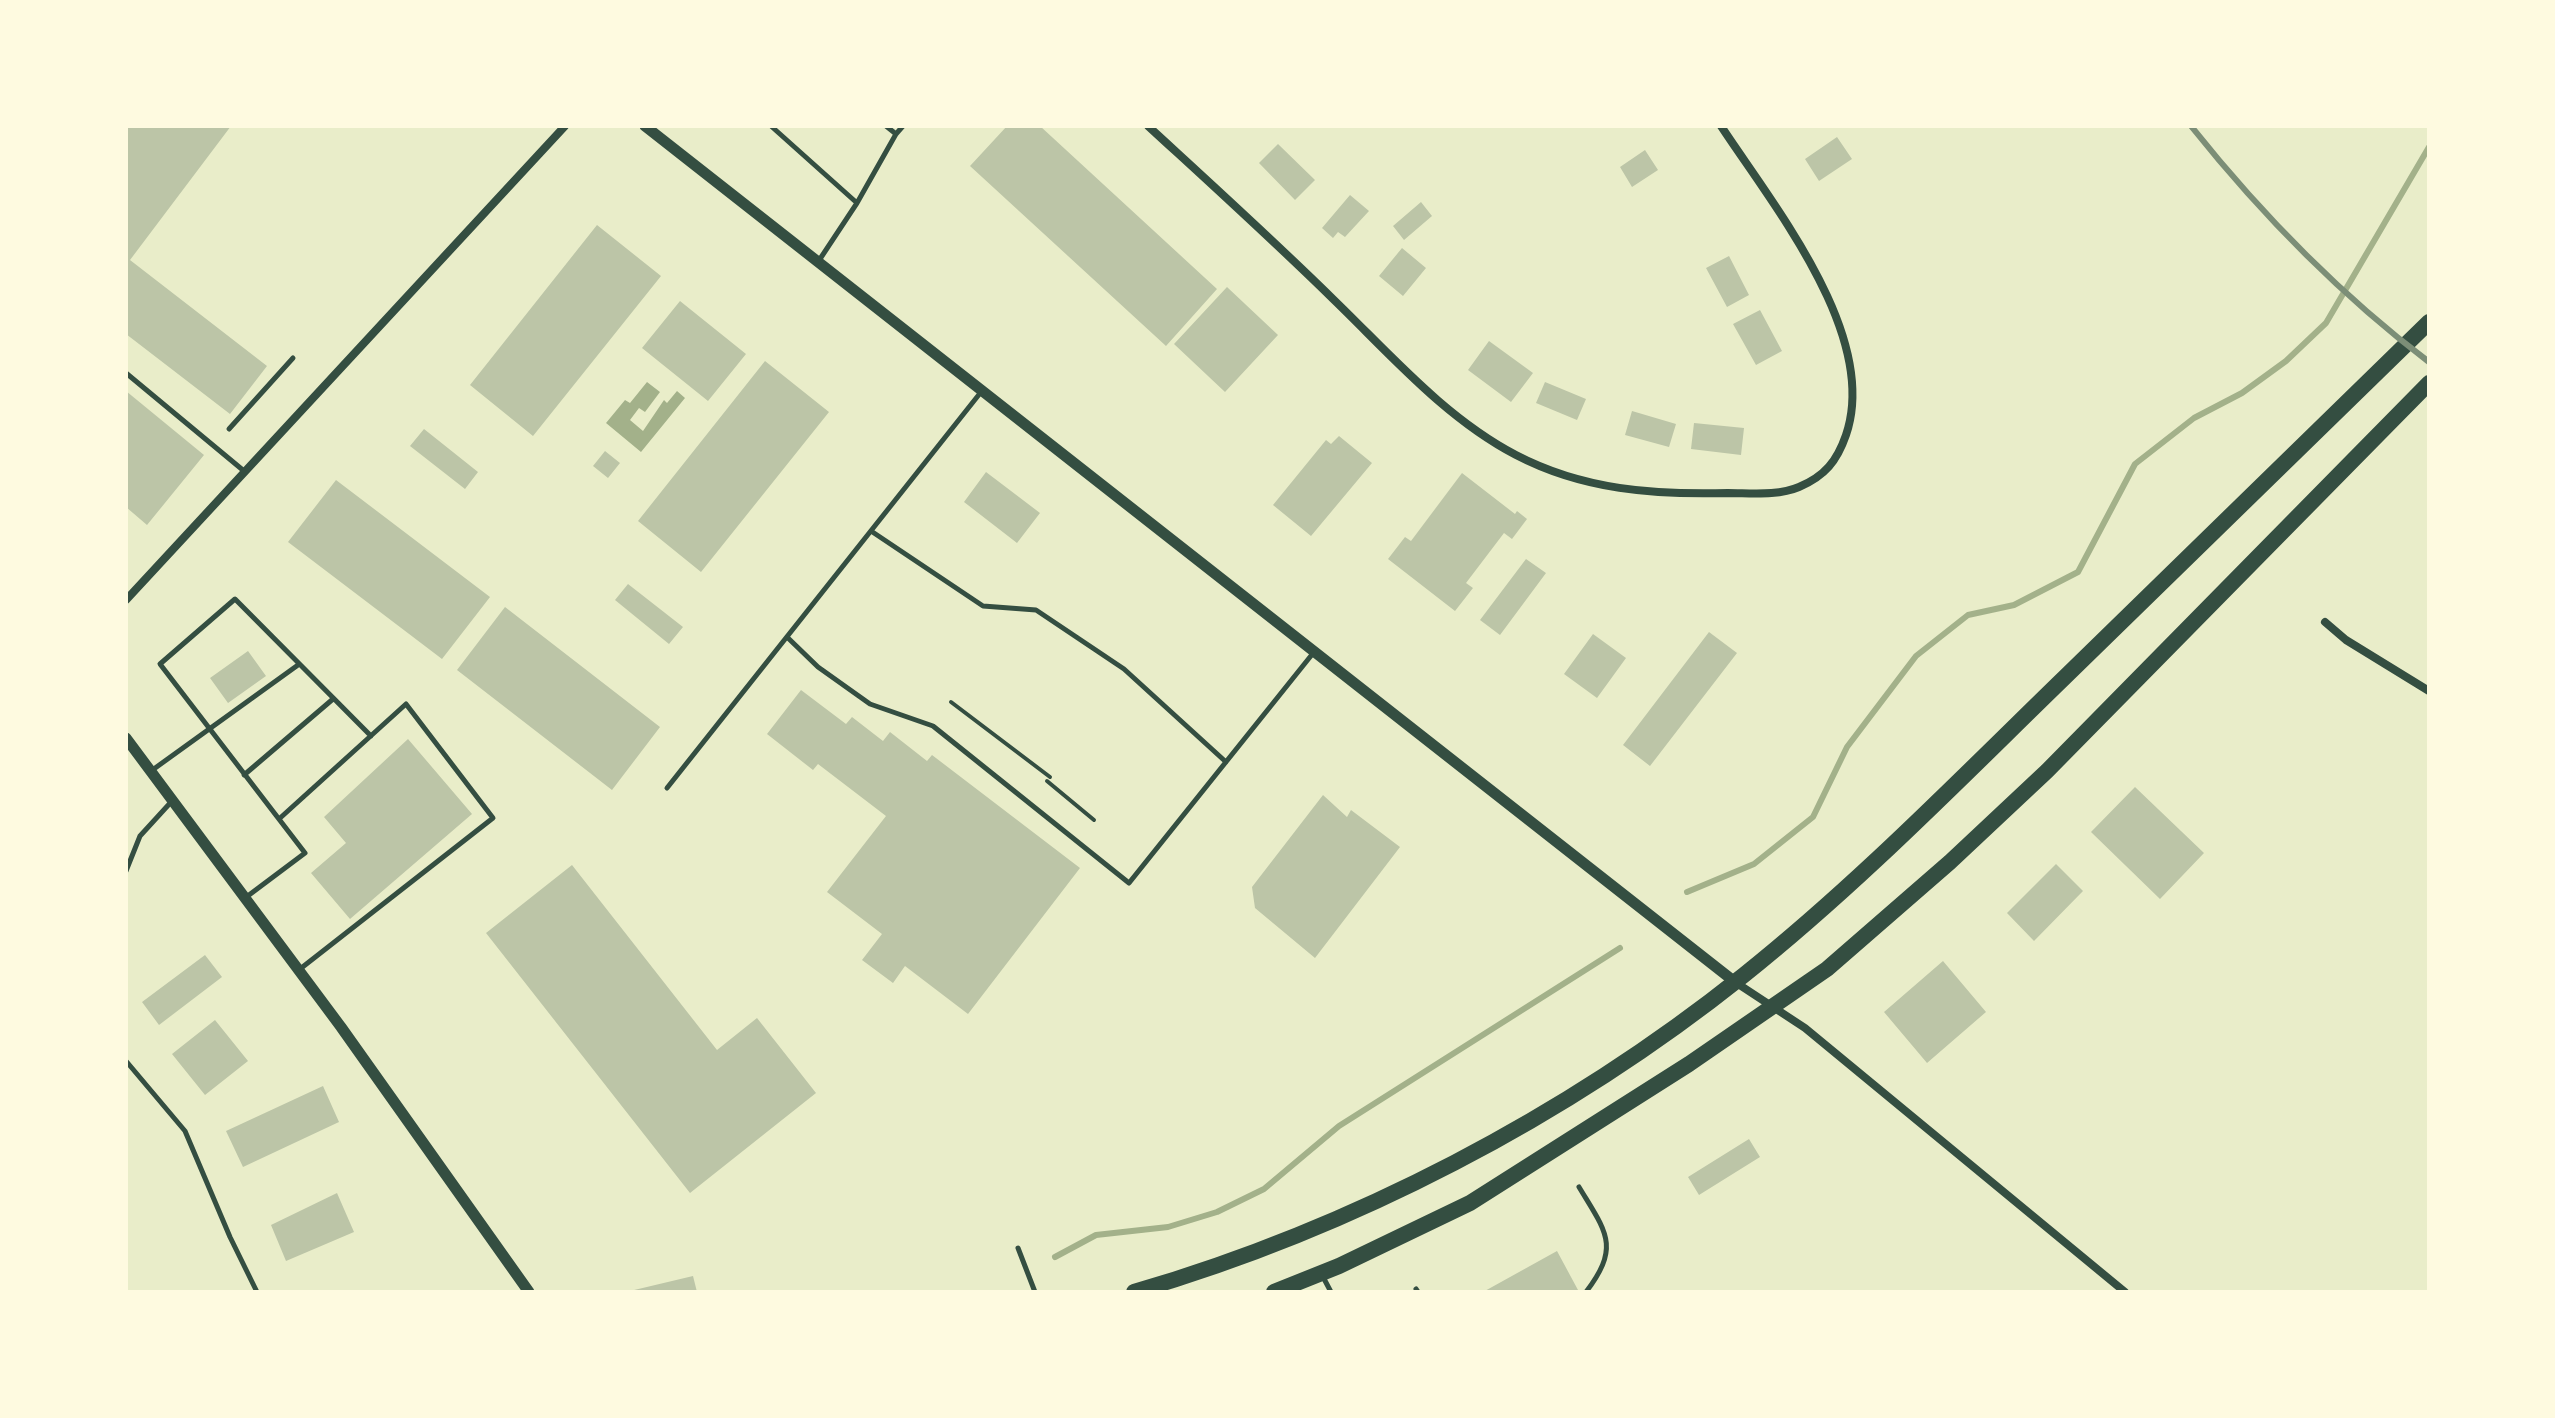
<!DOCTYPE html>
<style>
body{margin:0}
#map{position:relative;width:2555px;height:1418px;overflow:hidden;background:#e9edc9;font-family:Quicksand,sans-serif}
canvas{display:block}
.frame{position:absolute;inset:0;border:128px solid #fefae0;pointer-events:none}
</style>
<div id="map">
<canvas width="2555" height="1418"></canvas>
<div class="frame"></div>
</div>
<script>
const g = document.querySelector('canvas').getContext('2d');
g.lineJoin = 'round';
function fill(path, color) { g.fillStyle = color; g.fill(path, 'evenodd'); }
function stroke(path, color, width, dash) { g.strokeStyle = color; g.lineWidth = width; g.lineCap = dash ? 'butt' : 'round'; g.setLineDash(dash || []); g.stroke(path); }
fill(new Path2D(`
 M647,382l13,10 -15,20 -6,-4 -9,12 13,11 21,-31 3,3 10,-12 8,7 -44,54 -35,-29 19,-23 5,3z`), '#a3b18a');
stroke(new Path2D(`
 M1687,892l67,-28 59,-47 34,-70 69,-91 52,-41 46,-10 64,-33 57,-108 59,-46 48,-25 44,-32 40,-38 103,-176
 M1055,1257l41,-22 72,-8 49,-15 47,-23 75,-63 281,-178`), '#a3b18a', 6);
fill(new Path2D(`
 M126,126h105l-101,134 137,106 -37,48 -104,-80z
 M1007,126h33l177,163 -51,57 -196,-180z
 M1837,137l15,22 -33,22 -14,-22z
 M1278,144l37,36 -20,20 -36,-37z
 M1645,150l13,20 -26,17 -12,-20z
 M1350,195l19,16 -24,26 -7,-5 -5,6 -11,-10z
 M1421,202l11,14 -28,24 -11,-14z
 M597,225l64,51 -128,160 -63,-51z
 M1402,248l24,20 -23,28 -24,-20z
 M1729,256l20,39 -22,12 -21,-39z
 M1227,287l51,48 -53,57 -51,-48z
 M680,301l66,53 -38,47 -66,-53z
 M1760,310l22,41 -26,14 -23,-41z
 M1489,341l44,32 -22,29 -43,-32z
 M765,361l64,51 -128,160 -63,-51z
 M1545,382l41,17 -9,21 -41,-17z
 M126,391l78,64 -57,70 -21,-18z
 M1632,411l44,13 -7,23 -44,-12z
 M1694,423l50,5 -3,27 -50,-6z
 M424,429l54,43 -13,17 -55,-43z
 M1339,436l33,27 -61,73 -38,-31 53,-65 5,4z
 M605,451l15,12 -12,15 -15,-12z
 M986,472l54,41 -23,30 -53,-41z
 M1462,473l53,41 2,-3 10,8 -15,20 -8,-6 -38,50 7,5 -18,23 -67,-52 17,-22 6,4z
 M336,480l154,117 -48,62 -154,-117z
 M1526,559l20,14 -46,62 -20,-15z
 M628,584l55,43 -14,17 -54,-44z
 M505,607l155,120 -48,63 -155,-120z
 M1709,632l28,21 -87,113 -27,-21z
 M1593,634l33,24 -29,40 -33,-24z
 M248,651l18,25 -38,27 -18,-25z
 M801,690l45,34 6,-7 31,24 7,-9 37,29 5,-6 148,113 -112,146 -63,-48 -12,17 -31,-23 20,-26 -55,-42 59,-76 -68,-52 -5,6 -46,-36z
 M408,739l64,75 -122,105 -39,-46 35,-30 -22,-26z
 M2135,787l69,66 -44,46 -69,-67z
 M1323,795l24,22 4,-7 49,37 -85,111 -60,-50 -3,-21z
 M2056,864l27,27 -49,50 -27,-28z
 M572,865l145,185 40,-32 59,75 -126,100 -204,-260z
 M205,955l17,22 -63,48 -17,-23z
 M1943,961l43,51 -59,51 -43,-51z
 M215,1020l33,41 -43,34 -33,-41z
 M323,1086l16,36 -96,45 -17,-36z
 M1749,1139l11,18 -61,38 -11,-18z
 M337,1193l17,39 -68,29 -15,-36z
 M1557,1251l21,39 -95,2z
 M693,1276l4,16h-67v-1z`), '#bcc5a7');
stroke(new Path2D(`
 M951,702l99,75
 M1047,781l47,39`), '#344e41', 4);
stroke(new Path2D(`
 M771,126l86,77 -39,59
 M896,134l7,-8
 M857,203l39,-69 -10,-8
 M126,373l118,98
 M229,429l64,-71
 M871,531l112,75 53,4 88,59 102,93
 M787,637l31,30 52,37 63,22 196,157 185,-231
 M151,771l147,-106
 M244,775l89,-76
 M667,788l314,-396
 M279,819l127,-115 87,114 -193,151
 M126,871l14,-35 32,-35
 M245,898l60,-45 -145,-189 75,-65 136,137
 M126,1061l59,70 45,106 27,55
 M1579,1187c27,45 42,59 7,105
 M1018,1248l17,44
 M1322,1275l9,17
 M1416,1289l2,3`), '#344e41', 5);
stroke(new Path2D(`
 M1148,126c62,57 125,114 185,173 57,55 112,119 183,156 67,35 138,40 212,38 23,0 50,3 71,-6 26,-11 38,-26 47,-52 34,-99 -73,-230 -125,-309
 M126,600l439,-474
 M2325,622l21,18 83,51
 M1735,982l70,46 320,264`), '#344e41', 8);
stroke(new Path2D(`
 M645,126l1090,856
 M126,738l215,289 188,265`), '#344e41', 11);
stroke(new Path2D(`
 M1134,1292c219,-64 432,-175 610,-317 114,-91 216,-196 320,-297 122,-118 243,-237 365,-356
 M1274,1292l65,-26 131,-63 219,-139 138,-95 123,-107 97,-91 382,-388`), '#344e41', 16);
stroke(new Path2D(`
 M2191,126c71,89 147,167 238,236`), '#7c8e77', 6);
</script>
